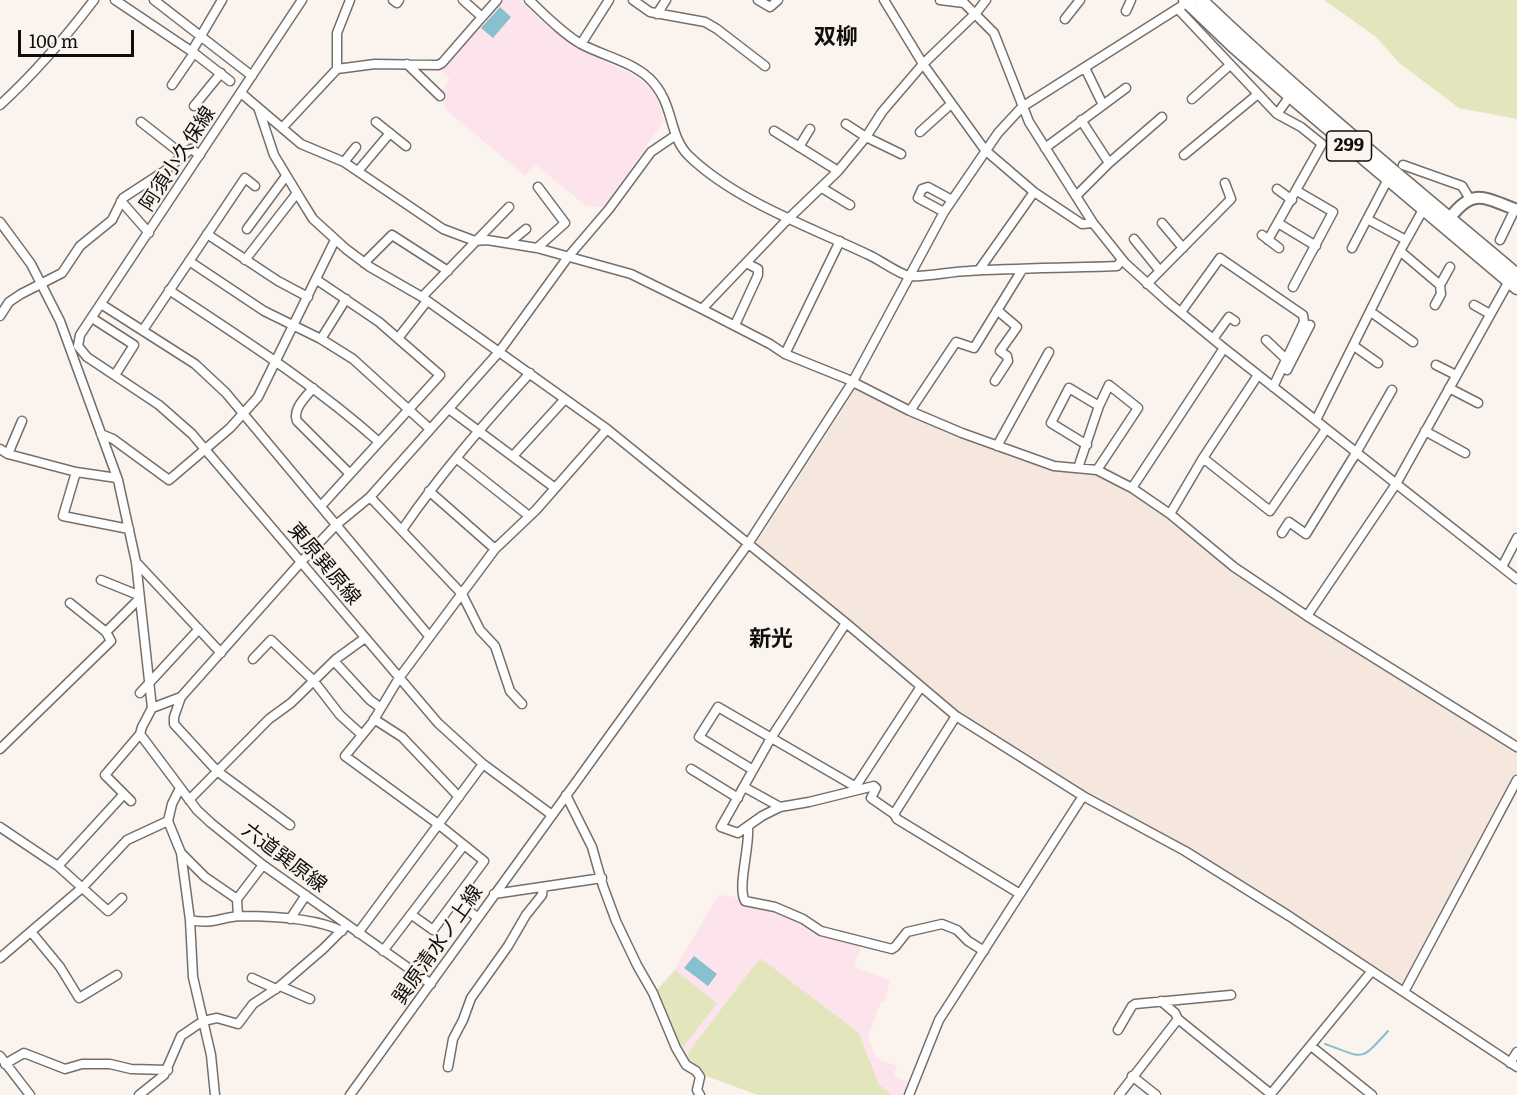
<!DOCTYPE html>
<meta charset="utf-8">
<style>
body{margin:0}
#map{position:relative;width:1517px;height:1095px;overflow:hidden;background:#fbf4ee;font-family:Literata,serif}
canvas{display:block}
.scale{position:absolute;left:18px;top:30px;width:116px;height:27px;box-sizing:border-box;border:3px solid #100e0c;border-top:0;padding-left:8px;font-size:18px;line-height:21px;white-space:nowrap;color:#100e0c;-webkit-text-stroke:4px #fbf4ee;paint-order:stroke}
</style>
<div id="map">
<canvas width="1517" height="1095"></canvas>
<div class="scale">100 m</div>
</div>
<script>
const g = document.querySelector('canvas').getContext('2d');
g.lineJoin = 'round';
function fill(path, color) { g.fillStyle = color; g.fill(path, 'evenodd'); }
function stroke(path, color, width, dash) { g.strokeStyle = color; g.lineWidth = width; g.lineCap = dash ? 'butt' : 'round'; g.setLineDash(dash || []); g.stroke(path); }
function drawText(font, color, halo, rows, align = 'center') {
  g.font = font + ' Literata,"Noto Sans JP",serif'; g.lineWidth = 4.5; g.setLineDash([]); g.textBaseline = 'middle'; g.strokeStyle = halo; g.fillStyle = color; for (const [text, x, y, turn = 0] of rows) {
    g.save(); g.translate(x, y); g.rotate((+turn || 0) * Math.PI / 180); g.textAlign = isNaN(turn) ? turn : align; if (halo) g.strokeText(text, 0, 0); g.fillText(text, 0, 0); g.restore();
  }
}
fill(new Path2D(`
 M855,390l91,41 100,35 44,5 31,13 31,19 77,60 288,188v22l-111,212 -4,2 -318,-194 -127,-81 -199,-165 -1,-5z`), '#f5e7dd');
fill(new Path2D(`
 M500,0h20l21,21 36,27 60,29 14,12 5,7 8,24 -59,87 -19,-1 -50,-41 -11,11 -80,-67 -5,-16 10,-14 -10,-9z
 M720,895l16,2 8,6 30,7 87,36 -7,21 36,13 -6,22 -3,-1 -13,36 8,21 21,8 -3,10 14,6 -5,13h-146l-56,-21 -12,-10 -12,-17 -21,-53 1,-5 16,-17 44,-75z`), '#fde3eb');
fill(new Path2D(`
 M1324,0h193v119l-58,-11 -60,-45 -23,-26z
 M760,958l98,74 21,53 13,10h-134l-57,-21 -11,-11 -2,-10z
 M675,970l42,33 -33,43 -6,1 -21,-53 1,-5z`), '#e3e6bd');
fill(new Path2D(`
 M500,7l11,10 -18,21 -12,-10z
 M694,956l23,18 -9,12 -24,-18z`), '#87c0cf');
stroke(new Path2D(`
 M1325,1044c40,14 34,19 63,-13`), '#87c0cf', 2);
const minor = new Path2D(`
 M115,0l79,53 36,28
 M154,0l98,76
 M302,0l-222,335 -2,11 9,11 72,48 33,29 246,289 45,41 69,51
 M393,0l4,3 2,-3
 M463,0l19,17 15,-17
 M529,0c16,15 33,33 52,44 23,12 49,17 68,34 27,26 18,58 41,79 46,44 122,71 179,98 11,5 28,18 40,21 10,2 46,-5 59,-5 49,-3 100,-3 149,-5l5,-6
 M633,0l17,12 55,10 12,7 48,37
 M758,0l12,7 8,-7
 M884,0l39,64 62,86 49,42 48,32 11,-1
 M940,0l24,3
 M961,0l33,33 35,89 64,101 32,40 43,39 56,46 293,231
 M1178,9l99,105 24,13 21,17 -54,96
 M1126,11l5,-11
 M657,14l9,-14
 M1065,19l15,-19
 M581,44l28,-44
 M192,51l30,-51
 M407,64l33,32
 M1085,68l18,37
 M337,69v-36l13,-33
 M172,85l22,-32
 M241,93l60,51 43,18 99,67 32,12 12,-1 50,8 94,26 71,35 83,-87 53,-51 28,-34 16,-25 41,-48 53,-51 10,-13
 M1192,99l38,-34
 M0,105c35,-32 65,-67 94,-105
 M194,106l27,-33
 M259,110l15,45 26,43 13,21 33,30 24,18 52,30 185,132 239,194 110,93 127,80 102,55 104,65 228,151
 M1277,114l13,-18
 M1081,120l28,43
 M141,122l42,33
 M376,122l30,24
 M846,124l20,13 35,17
 M282,128l55,-59 38,-5 63,1 4,-2 40,-46
 M774,131l64,40
 M920,132l31,-28
 M799,147l11,-18
 M1045,148l81,-60
 M1184,155l74,-61
 M344,162l12,-15
 M1403,165l59,21 8,13
 M358,171l32,-38
 M822,188l28,17
 M1277,189l15,11
 M1076,196l33,-33 53,-46
 M121,201l28,32
 M944,212l-26,-14 4,-9 6,-2 24,13
 M1367,219l39,21
 M0,222l31,42 29,57 58,159 18,82 16,146 -10,19 -2,7 -35,41 26,26
 M1162,223l21,25
 M1278,223l38,23
 M247,229l39,-53
 M207,234l71,47 30,16
 M1262,235l17,13
 M1134,239l26,32
 M1500,240l15,-31
 M509,243l17,-14
 M537,248l28,-25 -27,-36
 M1352,248l36,-69
 M1400,251l40,34
 M245,260l52,-67
 M189,261l75,50 57,28 32,20 77,70
 M364,263l28,-28 56,36
 M979,270l55,-78
 M317,280l62,42 61,53 -119,131
 M1147,284l84,-85 -6,-16
 M1293,287l40,-75 -36,-21
 M169,290c72,48 145,94 210,152
 M422,297l87,-90
 M101,304l94,60 31,29 203,243
 M1435,305l6,-11 -1,-9 10,-18
 M1474,305l16,9
 M702,309l68,35 15,10 62,25 63,32 52,22 92,33 43,4 35,18 38,26 64,53 73,49 210,131
 M1181,312l39,-54 83,57 1,7 -31,65
 M1371,312l42,30
 M0,316l9,-14 12,-8 41,-21 18,-27 32,-26 11,-22 43,-28 25,-21 9,6
 M92,318l42,27 -19,30
 M735,325l23,-50v-6l-12,-6
 M143,330l102,-152 10,8
 M399,337l28,-36
 M321,339l25,-40
 M1213,339l16,-22 6,4
 M1266,340l20,19
 M1354,346l24,17
 M785,354l55,-113
 M1436,365l20,10
 M1287,370l23,-45
 M995,381l13,-20 -1,-5 -7,-5 17,-24 -20,-17
 M313,388c-7,9 -21,21 -16,33l53,53
 M1449,388l29,15
 M449,409l106,79
 M910,411l46,-69 18,6 48,-78
 M1316,420l84,-169 24,-43
 M1425,431l40,22
 M101,434l12,5 56,41 61,-52 28,-31 77,-157
 M1087,445l-36,-22 18,-35 30,18
 M997,446l52,-94
 M0,449l8,5 68,18 41,6
 M8,454l14,-33
 M513,456l52,-57
 M456,458l73,58
 M1203,458l67,53 56,-82
 M1078,468l21,-62 10,-21 29,23 -41,62
 M76,472l-13,44 66,13
 M1132,488l92,-140
 M429,491l66,58
 M370,497l92,97 18,36 15,16 15,45 12,13
 M1170,514l33,-56 55,-83
 M402,530c38,-56 82,-106 128,-157
 M1282,533l7,-11 17,12 50,-81 36,-63
 M136,562l85,91
 M1502,567l15,-29
 M101,580l37,15
 M1307,616l89,-132 113,-203
 M846,623l-75,115 -50,89 17,6 24,-17 18,-9 29,-5 65,-16 2,2 -5,10 23,16 3,5 123,75
 M106,632l32,-32
 M253,659l18,-19 42,40 27,35 22,20
 M334,661l36,39 11,8
 M140,693l59,-64
 M152,708l29,-11
 M374,719l28,18 57,60
 M140,734l57,76 14,13 52,42 168,119
 M0,749l111,-108 -5,-9 -36,-29
 M691,769l47,29
 M753,770l-54,-33 19,-30 138,80
 M744,787l36,20
 M180,788l-8,16 -4,17 13,32 24,24 32,22
 M854,789l66,-101
 M566,795l26,52 11,39 13,35 21,44 16,28 23,55 10,17 10,6 4,6 -3,13 3,5
 M189,800l80,-81 22,-16 45,-44 29,-21
 M894,814l62,-98
 M290,825l-73,-54 -43,-47v-7l7,-20 120,-135 35,-37 34,-28 129,-145 69,-95 41,-48 42,-57 25,-17
 M0,827l58,39 50,45 14,-13
 M748,827c2,19 -11,61 -3,74l30,6 28,12 18,12 71,18 3,-2 12,-15 35,-8 15,6 11,11 16,10
 M181,853l9,67 3,57 18,78 4,40
 M58,866l66,-72
 M494,894l108,-16
 M455,900l23,18
 M412,915l21,15 51,-69 -46,-37 -93,-68 27,-33 27,-45 96,-129 41,-39 71,-81
 M238,916l-1,-17 26,-34
 M290,919l16,-24
 M190,920c23,5 30,-3 51,-4 30,0 74,2 101,15
 M32,933l28,34 19,31 38,-23
 M358,933l125,-169
 M383,951l81,-106
 M0,958l83,-71 44,-47 41,-19
 M252,978l24,11
 M280,986l30,13
 M1404,992l113,-212
 M1161,1001l14,12 3,6 93,75
 M1118,1030l14,-24 3,-2 96,-9
 M1311,1046l61,49
 M0,1056l30,39
 M1510,1063l7,-11
 M5,1064l19,-11 41,16 17,-5h28l21,5 37,1
 M448,1067l5,-28 10,-19 8,-22 37,-52 18,-31 16,-20 1,-8
 M1132,1076l24,19
 M139,1095l25,-20 17,-39 22,-15 14,-3 21,6 15,-20 27,-18 43,-37 24,-24
 M350,1095l398,-551 104,-161 92,-171 54,-79 24,-26 169,-107
 M909,1095l30,-75 144,-224
 M1119,1095l59,-76
 M1270,1095l101,-123`);
const major = new Path2D(`
 M1444,225c28,-36 33,-31 73,-15`);
const highway = new Path2D(`
 M1185,0l47,45 58,51 227,192
 M1201,0c101,97 209,185 316,275`);
stroke(minor, '#756f6a', 11);
stroke(major, '#756f6a', 14);
stroke(highway, '#756f6a', 15);
stroke(minor, '#fff', 8);
stroke(major, '#fff', 10);
stroke(highway, '#fff', 12);
for (const [x, y, w] of [
 [1349,146,45]
]) { const box = new Path2D(); box.roundRect(x - w / 2, y - 15, w, 30, 4.5); g.fillStyle = '#fbf4ee'; g.fill(box); stroke(box, '#100e0c', 1.5); }
drawText('bold 18px', '#100e0c', null, [
 ["299",1349,146]
]);
drawText('20px', '#100e0c', '#fbf4ee', [
 ["阿須小久保線",178,159,-57],
 ["東原巽原線",324,564,50],
 ["六道巽原線",284,858,37],
 ["巽原清水ノ上線",438,945,-55]
]);
drawText('bold 22px', '#100e0c', '#fbf4ee', [
 ["双柳",836,38],
 ["新光",771,640]
]);
</script>
